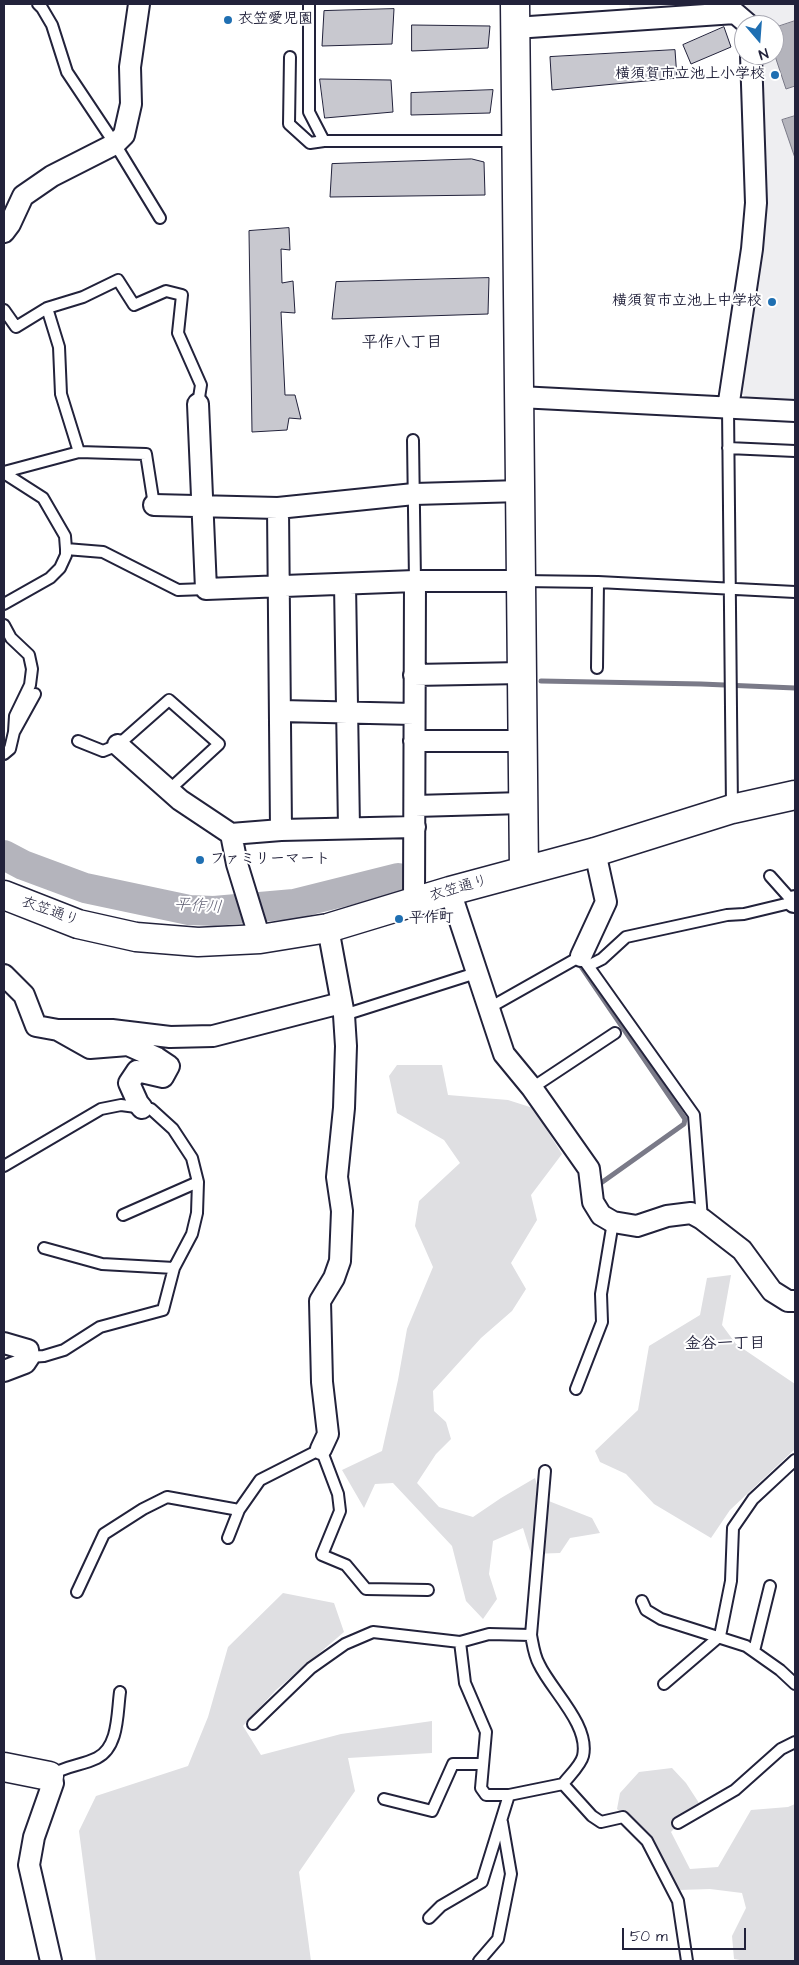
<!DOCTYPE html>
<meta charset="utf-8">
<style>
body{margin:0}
#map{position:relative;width:799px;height:1965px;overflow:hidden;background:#fff;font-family:"Architects Daughter",sans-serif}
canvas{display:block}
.frame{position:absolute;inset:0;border:5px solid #22223b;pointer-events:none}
.north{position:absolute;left:734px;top:15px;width:50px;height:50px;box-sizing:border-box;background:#fff;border:1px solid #a7a7b1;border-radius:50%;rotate:162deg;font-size:14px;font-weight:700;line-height:20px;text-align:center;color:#22223b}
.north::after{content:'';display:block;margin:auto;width:18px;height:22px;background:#1f6fb2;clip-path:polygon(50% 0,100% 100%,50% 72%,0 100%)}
.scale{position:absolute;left:622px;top:1928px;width:124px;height:22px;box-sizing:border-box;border:2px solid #22223b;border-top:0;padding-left:6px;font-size:15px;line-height:18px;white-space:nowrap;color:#22223b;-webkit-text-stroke:4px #fff;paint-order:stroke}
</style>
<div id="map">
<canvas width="799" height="1965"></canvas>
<div class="frame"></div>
<div class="north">N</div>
<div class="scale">50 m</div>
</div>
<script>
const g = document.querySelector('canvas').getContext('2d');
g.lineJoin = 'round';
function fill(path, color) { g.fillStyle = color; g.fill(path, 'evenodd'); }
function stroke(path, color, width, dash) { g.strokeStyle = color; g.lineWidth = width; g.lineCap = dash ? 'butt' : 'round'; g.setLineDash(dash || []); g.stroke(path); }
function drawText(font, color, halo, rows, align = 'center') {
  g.font = font + ' "Architects Daughter","Klee One",sans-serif'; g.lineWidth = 4; g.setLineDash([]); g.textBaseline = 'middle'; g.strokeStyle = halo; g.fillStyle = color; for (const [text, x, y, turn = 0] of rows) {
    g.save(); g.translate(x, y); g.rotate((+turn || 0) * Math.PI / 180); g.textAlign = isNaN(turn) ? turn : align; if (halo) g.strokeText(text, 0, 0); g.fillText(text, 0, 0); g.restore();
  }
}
fill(new Path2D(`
 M629,4h166v396l-50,-3 -5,-7 14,-335h20v-30h-21v-12l-14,-6 -109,6z`), '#eeeef1');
fill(new Path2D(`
 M397,1065h45l6,30 60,5 25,8 29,46 -31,41 6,25 -26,43 15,26 -14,22 -31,27 -48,53 1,20 12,11 5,17 -15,15 -19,29 22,24 34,10 28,-19 34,-20 6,20 51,20 8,15 -30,5 -10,15 -29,1 -8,-26 -30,13 -4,33 8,25 -14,20 -17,-18 -14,-55 -59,-63 -18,1 -11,24 -22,-38 40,-19 16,-71 9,-51 26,-62 -18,-41 4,-25 41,-38 -16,-23 -47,-27 -8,-37z
 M731,1275l-9,50 14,19 59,40v65l-65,61 -19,28 -57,-34 -28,-30 -26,-12 -5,-11 43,-41 11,-64 51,-31 7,-37z
 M283,1593l51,10 10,29 -68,58 -33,36 18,29 80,-21 91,-13v32l-84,5 7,33 -56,81 12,89h-215l-17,-130 17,-35 92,-30 20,-49 20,-70z
 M672,1768l14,15 13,20 -28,29 19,37 28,-2 33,-57 37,-3 7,-3v157h-49l-12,-2 -2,-23 14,-28 -4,-15 -32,-4 -31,1 -27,-48 -35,-33 3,-16 19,-21z`), '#dfdfe2');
const water = new Path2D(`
 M795,21v65l-9,3 -12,-36v-25z
 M795,116v42l-13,-38z`);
fill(water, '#b4b4bc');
stroke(water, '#7a7a88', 1);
stroke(new Path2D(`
 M541,681l160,3 94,4
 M578,962l107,157 -1,5 -83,59`), '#7a7a88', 5);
stroke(new Path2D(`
 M4,855l19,10 62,23 104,22 25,1 80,-7 104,-26`), '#b4b4bc', 30);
const building = new Path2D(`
 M394,9l-2,35 -70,2 2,-35z
 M412,25l78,1 -2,22 -76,3z
 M724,27l7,20 -40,17 -8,-19z
 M675,50l2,28 -125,12 -2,-33z
 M320,79l71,1 2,32 -68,6z
 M493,90l-3,23 -79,2v-22z
 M472,159l12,3 1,33 -155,2 2,-33z
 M289,228l1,22 -9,-1 1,34 11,-2 2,32 -14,-1 4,83h10l6,24 -12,-1 -2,12 -35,2 -3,-201z
 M489,278l-1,36 -156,5 4,-37z`);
fill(building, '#c8c8cf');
stroke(building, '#22223b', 1);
const lane = new Path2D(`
 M38,4l4,4 10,17 15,47 48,72 45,74
 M309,4v108l15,29h192
 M290,57l-1,67 21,19 14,-2
 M47,308l12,39 2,47 18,58
 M4,310l12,17 31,-19 36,-11 35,-17 16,25 32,-14 16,4 -4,38 23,52 -3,19
 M728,408l4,400
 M413,440l2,141
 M728,448l67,3
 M4,472l75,-20 67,2 8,51
 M4,473l39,25 22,38 1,13v6l-6,13 -10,10 -46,26
 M66,549l37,3 75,38 28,-1
 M522,581l76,1 197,10
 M4,625l7,13 18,17 3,14 -2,16 -15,31 -1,16
 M597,668l1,-86
 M78,741l25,10 15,-6 51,-45 50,44 -50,46
 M4,754l6,-5 4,-17 21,-38
 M770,876l25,28
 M588,966l14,-7 24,-22 101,-22 17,-1 50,-12
 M489,1008l92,-52 113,159 8,104
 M344,1015l132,-42
 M532,1088l83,-55
 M4,1166l97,-57 20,-4 30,4 22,20 19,29 6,24 -1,31 -5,21 -18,34 -11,42 -63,17 -36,23 -20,6 -15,1
 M123,1215l75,-33
 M44,1248l58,16 72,4
 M576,1389l26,-67 -1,-28 12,-72
 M228,1538l11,-28 21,-30 61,-31 17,45 2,17 -18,44 24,10 20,24 62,1
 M77,1592l27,-58 39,-25 24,-12 72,13
 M642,1601l4,9 15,9 85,27 34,24 15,14
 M460,1642l5,41 21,49 -5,56 5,7h23l54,-11c6,-8 18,-19 20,-28 7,-31 -32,-66 -44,-92 -5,-9 -6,-19 -8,-29l14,-164
 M754,1651l16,-65
 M664,1684l56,-48 11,-55 2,-53 20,-29 42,-39
 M253,1724l58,-56 34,-24 28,-12 87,10 29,-8 42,1
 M50,1776c16,-11 31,-10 47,-18 22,-11 20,-45 23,-66
 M563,1784l29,32 9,6 22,-5 24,24 31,60 9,60
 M384,1799l48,12 21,-47h30
 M678,1823l57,-33 46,-41 14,-7
 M429,1918l12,-12 41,-24 27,-87
 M479,1961l19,-22 13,-65 -9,-52`);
const street = new Path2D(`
 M515,28l220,-15 14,12
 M4,232l6,-8 13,-28 29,-20 63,-32 9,-9 7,-31 -1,-37 9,-63
 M519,397l276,14
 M198,404l8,185 209,-8h107
 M728,408l24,-159 4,-46 -5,-148
 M154,505l124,3 136,-14 107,-3
 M278,508l3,322 134,-3
 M345,584l4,244
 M414,675l108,-2
 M281,711l133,3
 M414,741h109
 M118,745l62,55 51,34 6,30 23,75
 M415,806l108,-3
 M231,834l50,-4
 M450,891l54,163 28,34 57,81 4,33 8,13 12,7 24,4 30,-10 24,-3 11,6 40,31 30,41 16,10h7
 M414,902l1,-321
 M794,902l1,-1
 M581,956l25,-54 -11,-50
 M4,975l20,20 12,31 22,4 32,18 38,-3 29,13 12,8 -6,11 -26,-6 -8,12 9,20 4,5
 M58,1030h54l58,7 43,-1 128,-33
 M4,1343l24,7 1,7 -4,6 -21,8
 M321,1449l7,-15 -6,-52 -2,-81 14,-23 6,-17 2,-50 -5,-34 7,-69 2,-62 -2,-31 -16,-87
 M49,1776l4,7 -19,54 -5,28 22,96`);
const secondary = new Path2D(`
 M515,4l9,867
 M4,895l74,29 58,13 62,5 62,-3 68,-11 122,-37 145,-39 137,-43 63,-14
 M4,1767l45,9`);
stroke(lane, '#22223b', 14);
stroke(street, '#22223b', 24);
stroke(secondary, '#22223b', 31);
stroke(lane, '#fff', 10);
stroke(street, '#fff', 20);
stroke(secondary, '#fff', 28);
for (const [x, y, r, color] of [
 [228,20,5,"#1f6fb2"],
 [775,75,5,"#1f6fb2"],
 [772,302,5,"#1f6fb2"],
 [200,860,5,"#1f6fb2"],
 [399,919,5,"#1f6fb2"]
]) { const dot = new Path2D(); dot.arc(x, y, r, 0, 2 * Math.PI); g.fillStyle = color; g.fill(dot); stroke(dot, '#fff', 2); }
drawText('bold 15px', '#22223b', '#fff', [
 ["衣笠愛児園",238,20],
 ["横須賀市立池上小学校",765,75,"right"],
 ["横須賀市立池上中学校",762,302,"right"],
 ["ファミリーマート",210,860],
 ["平作町",409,919]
], 'left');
drawText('15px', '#22223b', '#fff', [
 ["衣笠通り",459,889,-16],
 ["衣笠通り",50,912,20]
]);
drawText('bold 16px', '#22223b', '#fff', [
 ["平作八丁目",402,344],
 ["金谷一丁目",725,1345]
]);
drawText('italic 16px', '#5c5c6f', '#fff', [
 ["平作川",198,907,4]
]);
</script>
